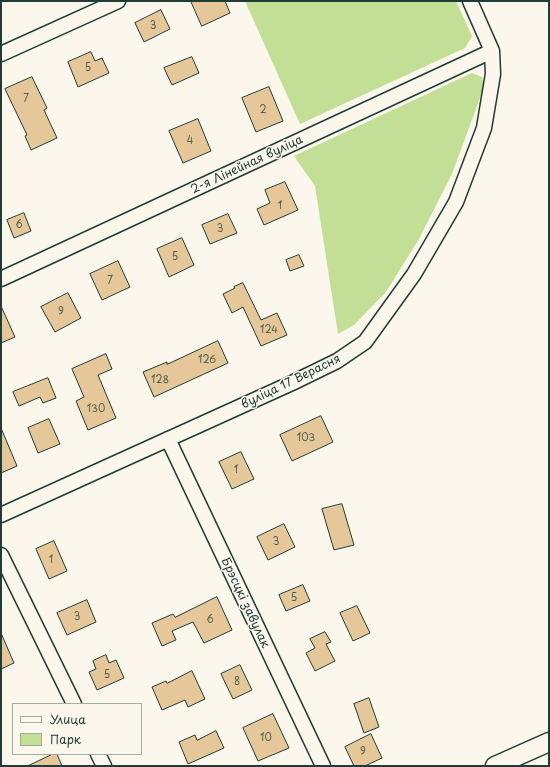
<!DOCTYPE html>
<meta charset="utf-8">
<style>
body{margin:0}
#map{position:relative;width:550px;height:767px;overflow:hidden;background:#fbf7ec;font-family:"Playpen Sans",sans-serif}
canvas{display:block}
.frame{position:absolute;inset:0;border:2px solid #1f3d34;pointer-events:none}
.legend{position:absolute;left:12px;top:703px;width:130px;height:52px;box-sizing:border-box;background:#fbf7ec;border:1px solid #a3ada2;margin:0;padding:5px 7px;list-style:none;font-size:12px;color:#1f3d34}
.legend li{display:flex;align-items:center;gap:8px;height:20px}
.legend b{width:20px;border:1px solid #a3ada2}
</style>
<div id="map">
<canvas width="550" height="767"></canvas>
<div class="frame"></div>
<ul class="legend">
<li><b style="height:5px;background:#fbf7ec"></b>Улица</li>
<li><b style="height:11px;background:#c3de95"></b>Парк</li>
</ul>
</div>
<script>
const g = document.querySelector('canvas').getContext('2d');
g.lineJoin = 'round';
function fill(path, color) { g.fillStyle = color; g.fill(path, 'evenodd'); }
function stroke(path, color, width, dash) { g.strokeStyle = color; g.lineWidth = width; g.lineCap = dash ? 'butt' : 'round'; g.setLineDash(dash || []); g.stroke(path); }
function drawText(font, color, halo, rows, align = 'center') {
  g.font = font + ' "Playpen Sans",sans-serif'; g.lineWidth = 3; g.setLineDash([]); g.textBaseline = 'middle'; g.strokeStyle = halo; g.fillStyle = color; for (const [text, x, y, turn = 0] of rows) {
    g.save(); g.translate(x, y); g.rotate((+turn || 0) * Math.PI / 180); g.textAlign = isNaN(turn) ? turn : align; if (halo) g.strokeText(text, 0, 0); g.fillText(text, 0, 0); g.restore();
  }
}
fill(new Path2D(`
 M245,1h211l16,35 -7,12 -165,76z
 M472,73l10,4 2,10 -32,87 -33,65 -33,53 -32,33 -16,9 -23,-148 -21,-30z`), '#c3de95');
const building = new Path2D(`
 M191,1h34l5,12 -28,13z
 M161,10l9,19 -26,13 -9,-19z
 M91,52l4,9 7,-3 7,15 -31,14 -10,-25z
 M192,57l7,16 -27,12 -8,-17z
 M32,77l15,31 -3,2 13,28 -26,12 -6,-14 2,-1 -22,-46z
 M269,87l14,34 -27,11 -14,-34z
 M198,119l13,32 -28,12 -14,-32z
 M285,182l13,28 -34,15 -7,-16 13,-6 -5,-13z
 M24,213l7,18 -17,7 -7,-18z
 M228,214l9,19 -27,11 -8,-19z
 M182,238l12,27 -25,12 -12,-28z
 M299,255l5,11 -14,5 -4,-11z
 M118,261l12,26 -28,13 -12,-26z
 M243,283l18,37 16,-7 10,22 -26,11 -18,-39 -11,6 -9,-19 12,-6 -1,-1z
 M68,293l13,25 -26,14 -14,-25z
 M1,306l14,31 -14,6z
 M218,341l10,22 -74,34 -11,-25 24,-10v2z
 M106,354l6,15 -14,6 18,43 -28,12 -12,-29 8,-4 -12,-28z
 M48,378l8,20 -13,5 -3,-6 -21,9 -6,-14z
 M321,416l12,26 -41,19 -12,-26z
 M49,419l11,25 -22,9 -10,-25z
 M1,428l16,38 -16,7z
 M241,452l13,27 -22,10 -13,-27z
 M342,504l12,41 -20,5 -12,-41z
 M284,524l11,23 -27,13 -11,-23z
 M54,541l13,30 -18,8 -13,-30z
 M303,585l7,16 -24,10 -7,-16z
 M217,597l15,33 -28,13 -11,-21 -21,9 4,9 -14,6 -10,-23 21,-9 2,3z
 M87,600l9,22 -29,13 -10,-22z
 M357,606l13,27 -17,8 -13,-28z
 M325,632l6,10 -5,2 9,17 -20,10 -9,-18 9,-5 -5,-9z
 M1,633l13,30 -13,6z
 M106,655l3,8 7,-3 8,18 -27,12 -8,-18 7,-3 -3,-8z
 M240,665l12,25 -19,9 -12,-25z
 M192,671l13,28 -17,8 -3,-7 -23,10 -10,-23 14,-6 1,2z
 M369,698l10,29 -15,6 -10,-29z
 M273,714l16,34 -31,13 -15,-33z
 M216,731l8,17 -36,16 -9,-22 16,-7 2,5z
 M371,734l11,24 -17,8h-11l-9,-19z
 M53,754h4l5,12h-34z`);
fill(building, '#e6c799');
stroke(building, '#1f3d34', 1);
const minor = new Path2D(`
 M1,54l117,-53
 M1,279l491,-228
 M168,439l155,327
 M1,515l291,-132 45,-22 28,-19 49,-68 42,-72 28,-74 9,-54 -1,-23 -22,-50
 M1,555l73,149
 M98,754l6,12`);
const tertiary = new Path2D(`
 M495,766l54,-24`);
stroke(minor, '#1f3d34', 17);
stroke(tertiary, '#1f3d34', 21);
stroke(minor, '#fbf7ec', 14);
stroke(tertiary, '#fbf7ec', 18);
drawText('10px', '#51604d', null, [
 ["3",153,26],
 ["5",88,68],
 ["7",26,99],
 ["2",263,110],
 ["4",190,141],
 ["1",280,206],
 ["6",19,225],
 ["3",220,229],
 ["5",175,257],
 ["7",110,281],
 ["9",61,312],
 ["124",269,330],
 ["126",207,360],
 ["128",160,380],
 ["130",96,409],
 ["103",306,438],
 ["1",236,470],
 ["3",276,542],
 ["1",51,560],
 ["5",294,598],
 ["3",77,617],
 ["6",210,620],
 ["5",107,675],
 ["8",237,682],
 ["10",266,738],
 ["9",363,752]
]);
drawText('12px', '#1f3d34', '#fbf7ec', [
 ["2-я Лінейная вуліца",247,165,-25],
 ["вуліца 17 Верасня",291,382,-26],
 ["Брэсцкі завулак",245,603,65]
]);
</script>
